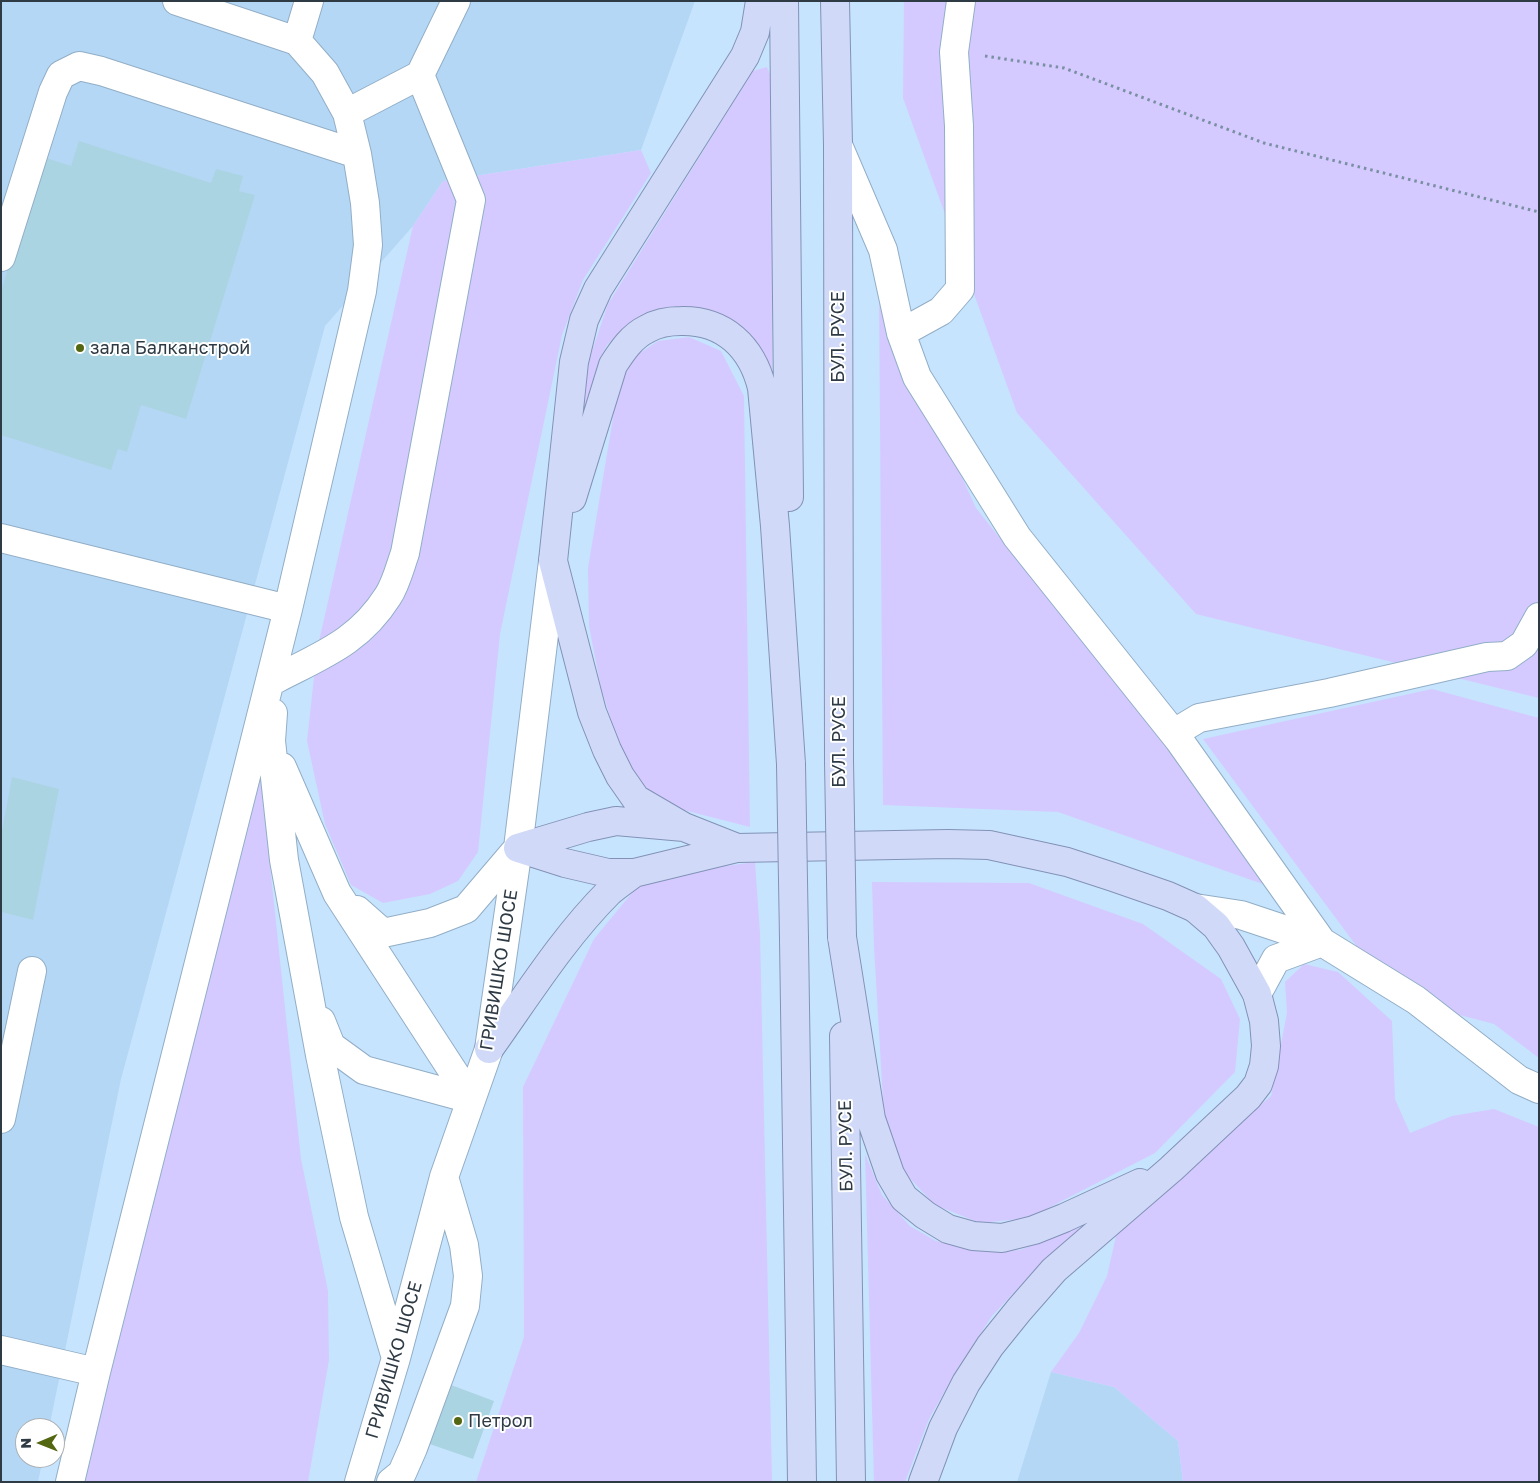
<!DOCTYPE html>
<meta charset="utf-8">
<style>
body{margin:0}
#map{position:relative;width:1540px;height:1483px;overflow:hidden;background:#c7e4fe;font-family:"Golos Text",sans-serif}
canvas{display:block}
.frame{position:absolute;inset:0;border:2px solid #2e3a44;pointer-events:none}
.north{position:absolute;left:15px;top:1418px;width:50px;height:50px;box-sizing:border-box;background:#fff;border:1px solid #abb0b4;border-radius:50%;rotate:269deg;font-size:14px;font-weight:700;line-height:20px;text-align:center;color:#2e3a44}
.north::after{content:'';display:block;margin:auto;width:18px;height:22px;background:#536611;clip-path:polygon(50% 0,100% 100%,50% 72%,0 100%)}
</style>
<div id="map">
<canvas width="1540" height="1483"></canvas>
<div class="frame"></div>
<div class="north">N</div>
</div>
<script>
const g = document.querySelector('canvas').getContext('2d');
g.lineJoin = 'round';
function fill(path, color) { g.fillStyle = color; g.fill(path, 'evenodd'); }
function stroke(path, color, width, dash) { g.strokeStyle = color; g.lineWidth = width; g.lineCap = dash ? 'butt' : 'round'; g.setLineDash(dash || []); g.stroke(path); }
function drawText(font, color, halo, rows, align = 'center') {
  g.font = font + ' "Golos Text",sans-serif'; g.lineWidth = 4; g.setLineDash([]); g.textBaseline = 'middle'; g.strokeStyle = halo; g.fillStyle = color; for (const [text, x, y, turn = 0] of rows) {
    g.save(); g.translate(x, y); g.rotate((+turn || 0) * Math.PI / 180); g.textAlign = isNaN(turn) ? turn : align; if (halo) g.strokeText(text, 0, 0); g.fillText(text, 0, 0); g.restore();
  }
}
fill(new Path2D(`
 M1,1h694l-54,149 -198,31 -30,45 -88,100 -204,753 -72,349h-24v30h18l-5,24h-37z
 M1051,1372l63,15 64,54 5,41h-166z`), '#b4d7f5');
fill(new Path2D(`
 M904,1h635v697l-343,-84 -179,-201 -114,-315z
 M767,67l6,14 -1,295 -91,-67h-20l-32,14 -22,22 -8,15 -28,115 19,-118 18,-53 145,-233z
 M641,150l10,23 -68,107 -21,55 -62,299 -22,218 -20,29 -28,13 -47,9 -32,-18 -26,-61 -18,-83 10,-91 96,-424 30,-45z
 M879,297l97,211 182,229 136,158 -236,-83 -175,-7z
 M689,337l32,14 23,45 6,431 -86,-22 -24,-17 -16,-27 -23,-73 -12,-62 -1,-58 30,-180 16,-31 24,-16z
 M1432,689l107,29v340l-45,-34 -99,-26 -192,-259z
 M258,752l43,407 27,132 1,69 -21,122h-231z
 M755,862l5,71 12,549h-296l48,-145 -1,-250 71,-148 51,-62z
 M872,882l157,1 114,41 78,55 19,40 -5,53 -80,81 -126,65 -49,5 -45,-18 -35,-37 -16,-51 -10,-170z
 M1304,964l34,8 54,49 3,78 15,34 42,-17 42,-7 45,18v355h-356l-5,-41 -64,-54 -63,-15 28,-39 28,-57 11,-49 153,-131 16,-83 -2,-31z
 M865,1154l17,41 28,31 26,15 50,11 34,-2 68,-26 -53,46 -43,46 -34,52 -29,51 -24,63h-31z`), '#d4caff');
fill(new Path2D(`
 M79,141l132,42 5,-14 27,7 -4,15 16,4 -69,224 -45,-14 -14,47 -9,-3 -7,21 -110,-35v-144l42,-134 28,9z
 M12,777l47,12 -26,131 -32,-8v-76z
 M443,1382l51,19 -21,58 -52,-18z`), '#abd4e2');
const minor = new Path2D(`
 M297,41l12,-40
 M347,113l73,-38 36,-74
 M838,145l45,105 18,83 16,44 100,160 162,203 143,202 -46,17 -19,35
 M1,257l52,-165 8,-17 18,-9 22,5 256,83
 M901,333l40,-22 19,-22 -1,-163 -5,-74 7,-51
 M1,538l287,71
 M276,679c46,-24 83,-37 112,-83 8,-12 12,-29 17,-43l66,-353 -51,-125
 M273,713l-2,28 13,119 36,195 34,162 42,141
 M1174,733l25,-15 130,-25 158,-36 20,-1 17,-12 15,-27
 M282,767l55,126 134,206
 M1195,908l46,7 81,27 94,58 103,80 20,9
 M357,910l26,23 47,-10 36,-14 52,-61
 M321,1021l10,25 33,24 107,29
 M1,1119l31,-148
 M1,1350l95,22
 M70,1482l26,-110 192,-763 74,-318 6,-46 -3,-42 -8,-49 -10,-41 -22,-40 -28,-32 -120,-40
 M359,1482l37,-124 48,-181 45,-128 29,-201 35,-287
 M391,1482l11,-9 11,-25 52,-142 3,-30 -4,-31 -20,-68`);
const major = new Path2D(`
 M784,1l5,496
 M835,1l3,144 1,616
 M572,498l41,-133c9,-14 19,-29 34,-36 10,-6 22,-8 34,-8 43,-1 71,26 81,67l13,138 16,238
 M684,827l-48,-28 -16,-23 -13,-26 -15,-38 -39,-151 21,-199 10,-42 14,-31 147,-233 10,-24 5,-31
 M518,848l47,15 43,10h26l103,-25 211,-4 41,1 78,17 46,15 55,19 27,12 21,18 15,21 26,47 7,27 2,25 -2,20 -6,18 -10,13 -77,72 -117,101 -35,40 -29,36 -24,37 -23,45 -20,54
 M518,848l70,-21 28,-6 68,6 53,21
 M842,937l29,182 19,55 14,24 21,17 23,14 25,7 29,2 32,-8 30,-12 76,-35
 M794,939l8,543
 M844,1036l7,446
 M489,1049c38,-53 74,-111 120,-157 8,-7 17,-13 25,-19`);
stroke(minor, '#92aec6', 30);
stroke(major, '#8292b6', 30);
stroke(new Path2D(`
 M985,56l79,12 200,75 275,69`), '#7a8fa1', 3, [2.5, 4]);
stroke(minor, '#fff', 28);
stroke(major, '#d0daf8', 28);
const majorBridge = new Path2D(`
 M839,761l3,176
 M791,764l3,175`);
stroke(majorBridge, '#8292b6', 30, []);
stroke(majorBridge, '#d0daf8', 28);
for (const [x, y, r, color] of [
 [80,348,5,"#536611"],
 [458,1421,5,"#536611"]
]) { const dot = new Path2D(); dot.arc(x, y, r, 0, 2 * Math.PI); g.fillStyle = color; g.fill(dot); stroke(dot, '#fff', 2); }
drawText('18px', '#2e3a44', '#fff', [
 ["БУЛ. РУСЕ",838,337,-90],
 ["БУЛ. РУСЕ",839,742,-90],
 ["ГРИВИШКО ШОСЕ",499,970,-81],
 ["БУЛ. РУСЕ",846,1146,-91],
 ["ГРИВИШКО ШОСЕ",394,1360,-74]
]);
drawText('18px', '#2e3a44', '#fff', [
 ["зала Балканстрой",90,348],
 ["Петрол",468,1421]
], 'left');
</script>
